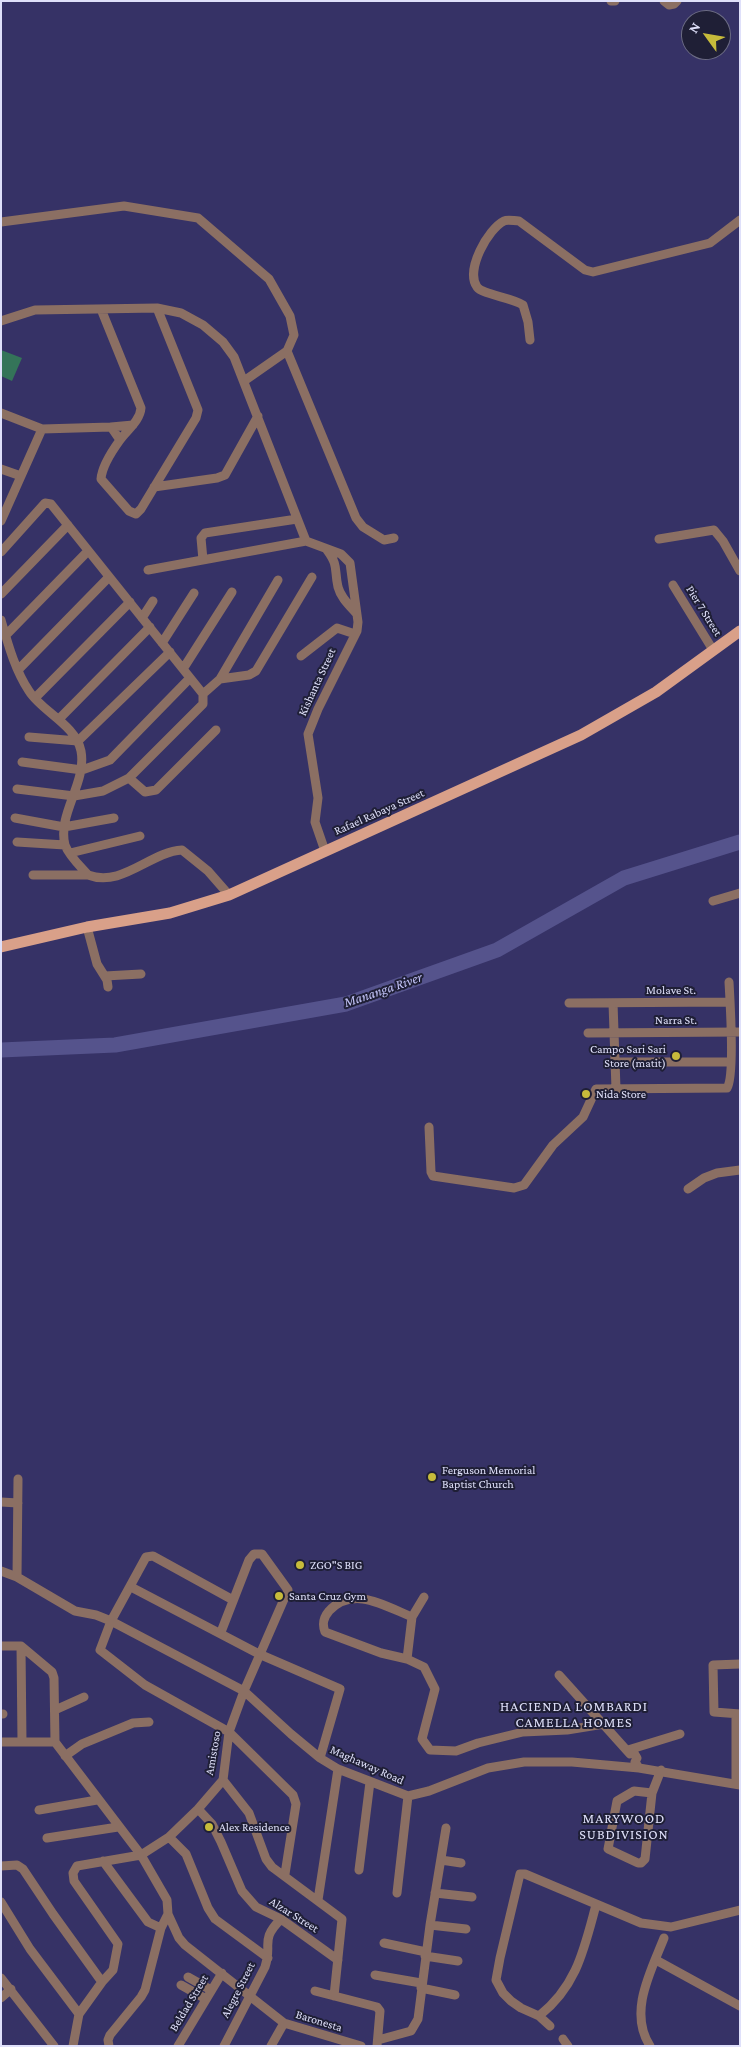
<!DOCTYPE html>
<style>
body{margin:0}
#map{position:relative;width:741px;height:2047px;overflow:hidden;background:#363266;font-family:"Crimson Pro",serif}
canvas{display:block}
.frame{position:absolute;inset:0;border:2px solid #dfe0fa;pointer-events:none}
.north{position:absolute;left:681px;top:10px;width:50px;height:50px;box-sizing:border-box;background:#1f1f36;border:1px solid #6c6c84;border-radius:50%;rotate:302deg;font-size:14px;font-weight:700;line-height:20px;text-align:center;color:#dfe0fa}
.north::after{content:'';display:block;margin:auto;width:18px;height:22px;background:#c7bb3b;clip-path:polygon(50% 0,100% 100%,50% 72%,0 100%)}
</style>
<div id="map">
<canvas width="741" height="2047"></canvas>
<div class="frame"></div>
<div class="north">N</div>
</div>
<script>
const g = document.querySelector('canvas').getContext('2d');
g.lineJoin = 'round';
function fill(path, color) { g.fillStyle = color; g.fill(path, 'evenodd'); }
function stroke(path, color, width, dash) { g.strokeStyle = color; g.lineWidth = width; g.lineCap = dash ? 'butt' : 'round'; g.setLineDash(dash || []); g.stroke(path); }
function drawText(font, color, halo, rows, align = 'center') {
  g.font = font + ' "Crimson Pro",serif'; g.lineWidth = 4; g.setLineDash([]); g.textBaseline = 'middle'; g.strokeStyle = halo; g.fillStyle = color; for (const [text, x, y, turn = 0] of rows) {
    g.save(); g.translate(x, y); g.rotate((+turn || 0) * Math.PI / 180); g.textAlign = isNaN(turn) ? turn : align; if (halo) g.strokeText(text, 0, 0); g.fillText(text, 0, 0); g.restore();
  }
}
fill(new Path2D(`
 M1,350l21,8 -10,23 -11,-5z`), '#347459');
stroke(new Path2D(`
 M1,1050l114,-5 231,-41 151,-54 127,-72 116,-36`), '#55538c', 15);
stroke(new Path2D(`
 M611,1h4
 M664,1l5,4 5,-1 3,-3
 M1,222l123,-16 74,12 71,61 21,37 4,19 -7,16 -43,30
 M101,309l40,99c-1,13 -14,22 -21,32 -8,11 -18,26 -19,39l28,32 7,3 5,-5 55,-91 2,-8 -41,-102
 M1,321l34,-11 122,-2 24,5 22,12 20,17 11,15 72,184
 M530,340l-2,-18 -5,-17c-12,-8 -40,-10 -46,-18 -12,-17 11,-58 27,-66 4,-2 10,0 15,0l66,49 8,2 117,-29 30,-23
 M287,351l69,167 7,9 21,13 10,-2
 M1,413l41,16 69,-2
 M120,440l-9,-13 22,-2
 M1,469l20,7
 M154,487l63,-9 8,-3 33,-59
 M1,521l41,-92
 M659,539l55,-9 9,11 17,30
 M327,550c12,16 7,20 11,37 3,11 11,18 18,26
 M1,552l44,-49 6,1 152,190v10l-74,74 -26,13 -29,5 -57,-7
 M203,560l-2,-22 4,-5 92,-14
 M148,570l158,-29 35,13 9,9 8,59 -1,9 -39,78 -10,25 10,64 -3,24 10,29
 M673,585l40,65
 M1,594l67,-69
 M142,618l11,-17
 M1,620c7,24 14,50 28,71 12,20 47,34 52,60 6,32 -24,63 -16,94 4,11 16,22 23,30
 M6,635l82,-84
 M162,643l32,-50
 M301,656l36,-28 18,6
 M183,669l49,-77
 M18,670l91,-93
 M220,679l29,-4 7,-4 56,-94
 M203,694l17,-15 58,-99
 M35,698l95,-96
 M59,719l91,-92
 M29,737l49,4 92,-89
 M22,762l60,8 28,-10 80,-82
 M129,778l16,14 11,-2 60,-60
 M15,818l49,9 50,-9
 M17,842l48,3
 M70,853l70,-17
 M33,875h55c34,13 62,-23 94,-25l26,21 21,24
 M713,901l27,-8
 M87,927l10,37 10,16 1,7
 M105,976l36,-2
 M569,1003l161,-1
 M613,1003l3,86
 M588,1033l152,-1
 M615,1062h116
 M429,1127l2,45 2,4 81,12 10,-3 29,-40 30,-28 13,-28 131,-1c8,-11 3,-88 2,-106
 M688,1189l16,-11 13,-5 23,-3
 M1,1502l17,1
 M1,1571l16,6 58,34 21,4 15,6 133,70 47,43 29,24 18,11 70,27 21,-5 59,-23 36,-6h48l67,6 101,17
 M17,1577l1,-98
 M131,1587l128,67 81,35 -20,69
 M233,1600l-80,-44 -7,1 -35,64 -11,29 45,35 84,47 64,63 3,9 -11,70
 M412,1617c-27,-11 -59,-32 -83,-6 -6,7 -7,13 -4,21l56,21 26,6 17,8 11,22 -13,50 8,11 26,1 22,-8 45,-11 44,-2 37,-6
 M1,1646h20l31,26 2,6 1,64 86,113 26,45 1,14 11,24 6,7 99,78 77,23
 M21,1646l1,96
 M407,1659l5,-42 12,-20
 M740,1664l-27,1 1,47 26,2
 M559,1675l71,79 4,-1 3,5 -2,4 4,6
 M55,1710l29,-13
 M1,1714h2
 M1,1742h54
 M628,1750l52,-16
 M65,1756l17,-12 51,-21 16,-1
 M223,1780l26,33 17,46 6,8 70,52 -8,77
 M736,1784v-70
 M652,1793l-18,-2 -17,10 -9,48 30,14h3l4,-4 7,-66 9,-23
 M198,1809l14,15 9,18 21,49 14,16 25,12 57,41
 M39,1810l58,-10
 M169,1837l17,17 22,54 7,11 53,39
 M47,1838l71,-11
 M441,1860l20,3
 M103,1861l45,61 13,6
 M1,1866l16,-1 6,4 30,45 49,68
 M359,1870l11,-88
 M397,1893l11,-97
 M435,1893l37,4
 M318,1900l20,-131
 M1,1902l29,47 49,65
 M430,1925l36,4
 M384,1943l42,9
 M425,1956l33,5
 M656,1960l84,46
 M375,1975l46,8
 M188,1977l23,13
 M1,1978l53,68
 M181,1985l25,14
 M421,1988l34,7
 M315,1991l62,16 3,4 -3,35
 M1,1998l10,-9
 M539,2016c38,-30 45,-67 57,-111
 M550,2026l-11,-10 -18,-8 -10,-7 -8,-8 -7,-13 4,-22 20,-84h5l116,49 30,4 69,-17
 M563,2039l5,7
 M378,2040l33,-9 7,-12 12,-94 16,-97
 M73,2046l6,-32 23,-32 11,-12 5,-26 -44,-63 -1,-8 4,-7 64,-11 28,-18 29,-28 25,-29 6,-48 15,-41 44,-101 -26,-36h-8l-5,6 -28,72
 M109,2046l-1,-6 2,-5 31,-38 4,-7 16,-62 7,-14
 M178,2046l44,-73
 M224,2046l41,-79c8,-23 -6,-26 16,-48
 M271,2046l13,-23
 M650,2046c-22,-34 1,-75 14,-108`), '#8b6f63', 9);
stroke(new Path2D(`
 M1,947l86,-20 83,-14 59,-18 352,-160 75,-43 84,-61`), '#d9a089', 11);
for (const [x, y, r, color] of [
 [676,1056,5,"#c7bb3b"],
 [586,1094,5,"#c7bb3b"],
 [432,1477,5,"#c7bb3b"],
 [300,1565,5,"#c7bb3b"],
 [279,1596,5,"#c7bb3b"],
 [209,1827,5,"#c7bb3b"]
]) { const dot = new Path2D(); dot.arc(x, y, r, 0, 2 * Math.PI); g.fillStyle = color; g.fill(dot); stroke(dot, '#1f1f36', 2); }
drawText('12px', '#dfe0fa', '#1f1f36', [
 ["Pier 7 Street",704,611,58],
 ["Kishanta Street",317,682,-65],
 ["Rafael Rabaya Street",379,812,-24],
 ["Molave St.",671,990],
 ["Narra St.",676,1020],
 ["Amistoso",213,1753,-80],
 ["Maghaway Road",367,1765,24],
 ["Alzar Street",294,1915,32],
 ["Alegre Street",238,1990,-63],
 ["Beldad Street",189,2003,-59],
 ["Baronesta",319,2021,17]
]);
drawText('12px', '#dfe0fa', '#1f1f36', [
 ["Campo Sari Sari",666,1049,"right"],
 ["Store (matit)",666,1063,"right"],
 ["Nida Store",596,1094],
 ["Ferguson Memorial",442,1470],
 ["Baptist Church",442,1484],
 ["ZGO\"S BIG",310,1565],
 ["Santa Cruz Gym",289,1596],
 ["Alex Residence",219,1827]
], 'left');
drawText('italic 14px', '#c4c5f9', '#1f1f36', [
 ["Mananga River",383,990,-19]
]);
g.letterSpacing = '1px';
drawText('14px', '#dfe0fa', '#1f1f36', [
 ["HACIENDA LOMBARDI",574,1707],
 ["CAMELLA HOMES",574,1723],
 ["MARYWOOD",624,1819],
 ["SUBDIVISION",624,1835]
]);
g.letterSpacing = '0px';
</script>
